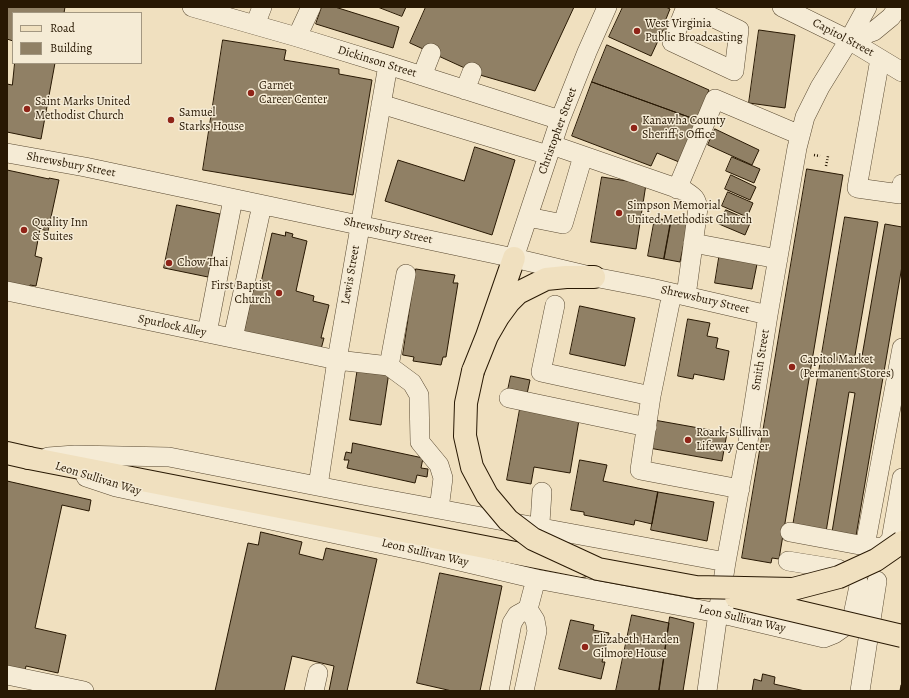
<!DOCTYPE html>
<style>
body{margin:0}
#map{position:relative;width:909px;height:698px;overflow:hidden;background:#f0e0bf;font-family:Alegreya,serif}
canvas{display:block}
.frame{position:absolute;inset:0;border:8px solid #281803;pointer-events:none}
.legend{position:absolute;left:12px;top:12px;width:130px;height:52px;box-sizing:border-box;background:#f5ebd5;border:1px solid #a39781;margin:0;padding:5px 7px;list-style:none;font-size:12px;color:#281803}
.legend li{display:flex;align-items:center;gap:8px;height:20px}
.legend b{width:20px;border:1px solid #a39781}
</style>
<div id="map">
<canvas width="909" height="698"></canvas>
<div class="frame"></div>
<ul class="legend">
<li><b style="height:5px;background:#f0e0bf"></b>Road</li>
<li><b style="height:11px;background:#908065"></b>Building</li>
</ul>
</div>
<script>
const g = document.querySelector('canvas').getContext('2d');
g.lineJoin = 'round';
function fill(path, color) { g.fillStyle = color; g.fill(path, 'evenodd'); }
function stroke(path, color, width, dash) { g.strokeStyle = color; g.lineWidth = width; g.lineCap = dash ? 'butt' : 'round'; g.setLineDash(dash || []); g.stroke(path); }
function drawText(font, color, halo, rows, align = 'center') {
  g.font = font + ' Alegreya,serif'; g.lineWidth = 3; g.setLineDash([]); g.textBaseline = 'middle'; g.strokeStyle = halo; g.fillStyle = color; for (const [text, x, y, turn = 0] of rows) {
    g.save(); g.translate(x, y); g.rotate((+turn || 0) * Math.PI / 180); g.textAlign = isNaN(turn) ? turn : align; if (halo) g.strokeText(text, 0, 0); g.fillText(text, 0, 0); g.restore();
  }
}
const building = new Path2D(`
 M7,7h58l-1,6h-51v28l-6,-2z
 M322,7h13l64,20 -6,21 -77,-24z
 M378,7h28l-4,9z
 M426,7h148l-39,84 -55,-16 -70,-32z
 M623,7h43l4,2 -4,10 7,4 -4,9 -6,-2 -12,26 -42,-19z
 M759,30l36,5 -10,73 -36,-5z
 M223,40l63,10 -2,10 55,9v5l33,6 -19,115 -150,-25z
 M607,45l102,45 -12,30 -105,-38z
 M15,63h40l-14,76 -34,-7v-48l5,1z
 M592,82l105,38 -18,42 -22,-9 -6,13 -79,-30z
 M715,129l44,21 -7,15 -44,-20z
 M475,147l40,13 -23,75 -107,-34 13,-41 66,21z
 M732,157l28,12 -6,14 -28,-12z
 M807,169l36,6 -64,384 -7,-1 -1,5 -29,-5z
 M7,170l42,9v-1l10,2 -11,51 -8,-2 -5,27 7,2 -6,28 -6,-1 -1,5 -22,-4z
 M731,175l25,12 -6,13 -25,-11z
 M602,177l44,7 -10,65 -45,-7z
 M728,192l25,11 -6,14 -25,-11z
 M177,205l43,9 -12,63 -44,-9z
 M726,210l25,11 -6,14 -26,-11z
 M845,217l33,5 -24,139 7,1 24,-138 17,3v39l-46,270 -24,-4 23,-139 -6,-1 -23,140 -33,-6z
 M655,218l16,3 -7,38 -16,-3z
 M671,221l17,3 -8,38 -16,-3z
 M286,232l7,2 -1,3 15,4 -11,50 18,5 -1,5 16,4 -8,33h3l-4,15 -77,-18 11,-49 6,1 12,-54 13,3z
 M720,252l38,7 -6,30 -37,-6z
 M416,269l39,6 -2,8h5l-12,74h-3l-2,8 -28,-4 1,-4 -11,-2z
 M580,306l55,12 -10,48 -55,-12z
 M688,319l22,4 -3,13 11,2 -2,10 13,3 -5,29 -30,-6 -1,5 -15,-3z
 M358,367l31,5 -8,53 -31,-5z
 M511,376l19,4 -3,14 -19,-4z
 M520,409l59,11 -9,53 -36,-6 -3,17 -24,-4z
 M654,420l73,13 -5,28 -73,-13z
 M353,443l70,15 -2,10 7,1 -1,8 -10,-2 -2,8 -68,-15 2,-8h-5l2,-8 5,1z
 M580,460l27,5 -4,16 55,11 -6,32 -17,-4 -1,5 -50,-10v-3l-13,-2z
 M7,481l84,19 -2,11 -27,-6 -27,123 31,7 -8,38 -32,-7 -2,9 -17,-4z
 M658,492l56,10 -7,39 -56,-11z
 M261,532l41,10 -3,12 24,6 3,-12 51,11 -30,132h2h-20l5,-25 -42,-10 -8,35h1h-70l33,-148 10,2z
 M440,573l62,13 -22,105h-28l-35,-8z
 M632,615l37,8 -10,68h-43z
 M670,617l24,6 -11,68h-24z
 M571,620l23,5 -1,5 16,3 -7,29h3l-4,17 -42,-10z
 M763,674l12,3 -1,7 31,7h-53l2,-12 7,2z`);
fill(building, '#908065');
stroke(building, '#281803', 1);
const minor = new Path2D(`
 M192,7l105,30 91,28 172,55
 M686,7l-14,35 62,29 5,-41 -48,-23
 M782,7l67,33 53,32
 M255,25l7,-18
 M297,37l14,-30
 M849,40l25,-9 17,-14 7,-10
 M880,59l-23,129 43,6 2,-10
 M422,76l9,-23
 M465,90l7,-18
 M381,104l167,51
 M552,145l133,46c9,6 11,7 13,17l-12,88
 M7,153l78,14 429,91 80,19 57,11 117,27
 M677,189l38,-90 85,36
 M528,217l35,7 20,-68
 M693,243l85,16
 M514,258l46,-138 27,-68 20,-45
 M7,291l330,69 52,6 17,-92
 M672,293l-21,103 -11,74 100,19
 M555,305l-14,67 110,24
 M207,333l26,-134
 M233,338l29,-133
 M389,366l23,17 7,12 1,47 19,23 4,13 -4,31
 M509,398l138,29
 M48,457l27,-2 94,2 199,39 358,66
 M86,477l30,10 309,66 111,26 182,34 106,25 10,-4 10,-7 9,-12 6,-29 -2,-8 -19,-9 -50,-8
 M318,486l19,-126 51,-295
 M539,527l1,-4 2,-31
 M790,532l75,14 18,2 8,-8 11,-62
 M865,546l37,-198
 M7,675l77,16
 M314,691l4,-18
 M499,691l13,-68 5,-8 11,-6
 M524,691l13,-60 -2,-11 -7,-11 8,-30
 M707,691l11,-78 8,-51 21,-114 21,-133 29,-167 8,-31 15,-30 29,-47 18,-33
 M860,691l17,-110`);
const major = new Path2D(`
 M7,453l22,5`);
const highway = new Path2D(`
 M487,336l11,-19 11,-15 9,-9 28,-14 20,-2h28
 M473,371l14,-35 27,-78
 M29,458l553,108`);
stroke(minor, '#5a4a32', 20);
stroke(major, '#281803', 24);
stroke(highway, '#281803', 24);
stroke(new Path2D(`
 M814,155l6,1
 M826,166l2,-10`), '#281803', 2.5, [1, 2]);
stroke(minor, '#f5ebd5', 19);
stroke(major, '#f0e0bf', 22);
stroke(highway, '#f0e0bf', 22);
stroke(new Path2D(`
 M901,691l1,-6`), '#281803', 3, [7, 7]);
const highwayBridge = new Path2D(`
 M473,371l-7,32 -1,33 7,31 15,28 21,25 25,19 65,30 98,18 97,2 46,-12 37,-17 26,-18
 M736,597l166,39`);
stroke(highwayBridge, '#281803', 24, []);
stroke(highwayBridge, '#f0e0bf', 22);
for (const [x, y, r, color] of [
 [637,31,4,"#8f2418"],
 [251,93,4,"#8f2418"],
 [27,109,4,"#8f2418"],
 [171,120,4,"#8f2418"],
 [634,128,4,"#8f2418"],
 [619,213,4,"#8f2418"],
 [24,230,4,"#8f2418"],
 [169,263,4,"#8f2418"],
 [279,293,4,"#8f2418"],
 [792,367,4,"#8f2418"],
 [688,440,4,"#8f2418"],
 [585,647,4,"#8f2418"]
]) { const dot = new Path2D(); dot.arc(x, y, r, 0, 2 * Math.PI); g.fillStyle = color; g.fill(dot); stroke(dot, '#f5ebd5', 1.5); }
drawText('12px', '#281803', '#f5ebd5', [
 ["West Virginia",645,24],
 ["Public Broadcasting",645,38],
 ["Garnet",259,86],
 ["Career Center",259,100],
 ["Saint Marks United",35,102],
 ["Methodist Church",35,116],
 ["Samuel",179,113],
 ["Starks House",179,127],
 ["Kanawha County",642,121],
 ["Sheriff's Office",642,135],
 ["Simpson Memorial",627,206],
 ["United Methodist Church",627,220],
 ["Quality Inn",32,223],
 ["& Suites",32,237],
 ["Chow Thai",177,263],
 ["First Baptist",271,286,"right"],
 ["Church",271,300,"right"],
 ["Capitol Market",800,360],
 ["(Permanent Stores)",800,374],
 ["Roark-Sullivan",696,433],
 ["Lifeway Center",696,447],
 ["Elizabeth Harden",593,640],
 ["Gilmore House",593,654]
], 'left');
drawText('12px', '#281803', '#f5ebd5', [
 ["Capitol Street",843,38,28],
 ["Dickinson Street",377,62,17],
 ["Christopher Street",558,131,-70],
 ["Shrewsbury Street",71,165,11],
 ["Shrewsbury Street",388,231,12],
 ["Lewis Street",351,275,-80],
 ["Shrewsbury Street",705,300,13],
 ["Spurlock Alley",172,326,12],
 ["Smith Street",761,360,-81],
 ["Leon Sullivan Way",98,479,17],
 ["Leon Sullivan Way",425,553,13],
 ["Leon Sullivan Way",742,619,13]
]);
</script>
